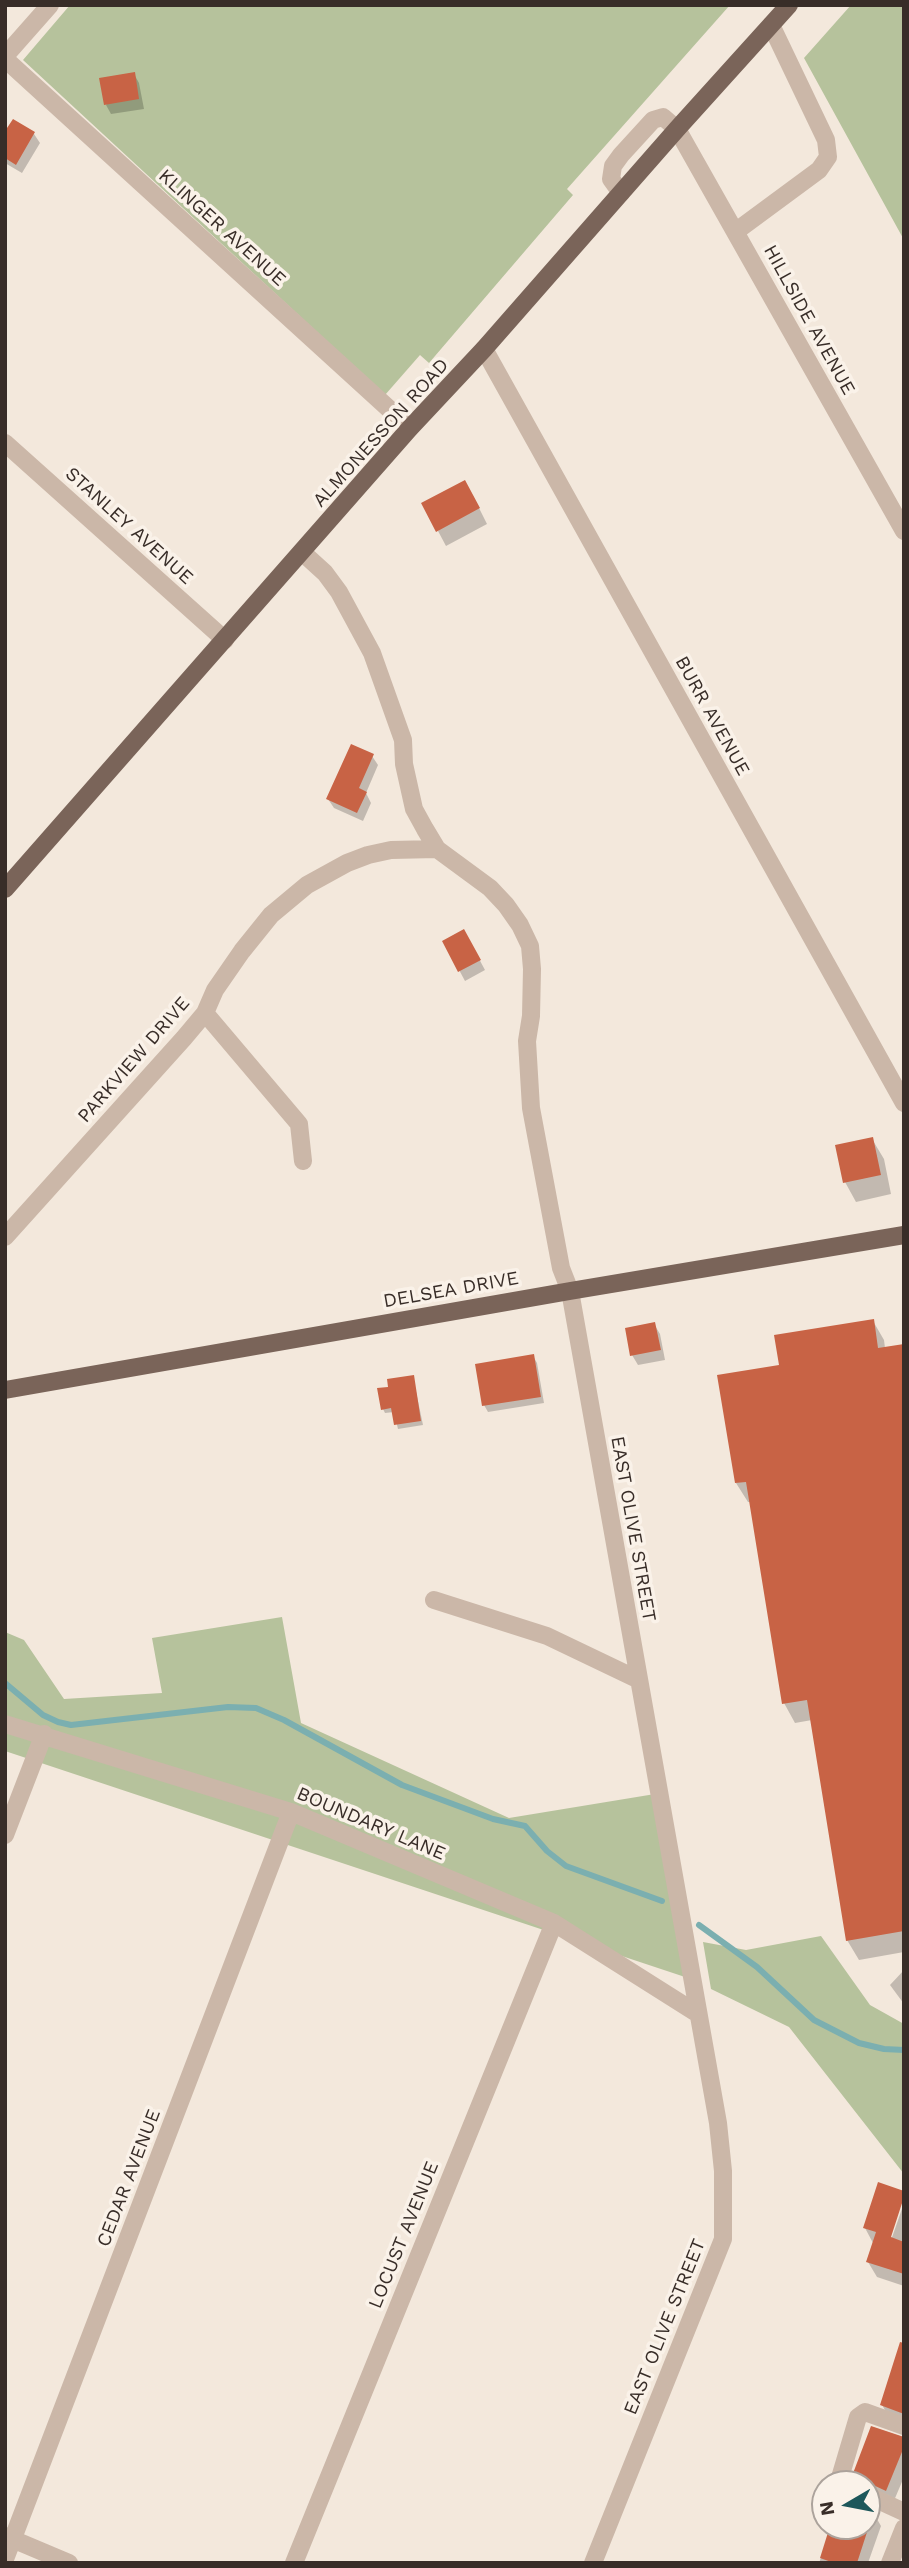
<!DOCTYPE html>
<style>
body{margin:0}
#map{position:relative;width:909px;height:2568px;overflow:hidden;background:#f3e8dc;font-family:"Work Sans",sans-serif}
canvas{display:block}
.frame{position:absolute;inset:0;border:7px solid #382d28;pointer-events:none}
.north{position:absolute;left:811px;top:2470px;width:70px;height:70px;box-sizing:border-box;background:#faf2e9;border:2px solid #aca39c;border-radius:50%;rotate:260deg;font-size:19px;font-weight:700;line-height:28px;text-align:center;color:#382d28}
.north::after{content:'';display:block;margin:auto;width:24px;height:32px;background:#1d575a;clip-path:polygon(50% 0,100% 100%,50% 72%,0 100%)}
</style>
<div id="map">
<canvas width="909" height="2568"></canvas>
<div class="frame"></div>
<div class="north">N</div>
</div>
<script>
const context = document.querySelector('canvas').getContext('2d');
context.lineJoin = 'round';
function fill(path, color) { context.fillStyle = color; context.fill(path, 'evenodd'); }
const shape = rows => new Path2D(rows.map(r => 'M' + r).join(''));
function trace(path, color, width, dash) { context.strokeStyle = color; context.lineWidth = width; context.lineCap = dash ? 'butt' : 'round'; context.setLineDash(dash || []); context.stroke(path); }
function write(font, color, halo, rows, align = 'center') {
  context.font = font + ' "Work Sans",sans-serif'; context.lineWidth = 7; context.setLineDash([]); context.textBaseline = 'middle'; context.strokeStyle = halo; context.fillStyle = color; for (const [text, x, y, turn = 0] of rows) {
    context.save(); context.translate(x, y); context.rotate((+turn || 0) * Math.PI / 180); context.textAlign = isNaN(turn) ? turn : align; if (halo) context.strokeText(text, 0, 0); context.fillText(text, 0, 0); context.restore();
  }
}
fill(shape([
 [70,5,730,5,567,189,573,195,429,363,420,355,385,395,23,60],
 [851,5,904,5,904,240,804,58],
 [282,1617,301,1723,509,1818,655,1794,685,1977,5,1751,5,1632,24,1640,64,1699,162,1693,152,1638],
 [821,1936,870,2005,904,2024,904,2174,789,2027,711,1989,703,1942,746,1950]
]), '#b6c29c');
fill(shape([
 [134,74,139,83,144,109,111,114,106,105],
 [14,121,34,134,40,143,22,173,5,163,5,135],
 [473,496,487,524,446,546,438,531],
 [372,756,378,765,366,793,371,803,363,821,334,808,328,799],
 [464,931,485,970,465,981,444,942],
 [872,1139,884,1159,891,1194,856,1202,845,1182],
 [873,1321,884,1340,885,1348,904,1345,904,1952,859,1960,847,1940,812,1720,795,1723,784,1703,751,1502,748,1502,736,1483,781,1366],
 [654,1324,660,1334,665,1360,638,1365,632,1355],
 [533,1356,537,1363,544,1403,488,1412,484,1405],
 [413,1377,423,1425,398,1429,394,1412,385,1413,383,1409,390,1388],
 [904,1970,904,2004,890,1985],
 [904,2192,904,2201,901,2201,886,2245,889,2246,904,2203,904,2236,902,2243,904,2244,904,2286,877,2277,868,2262,873,2243,865,2228],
 [904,2349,904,2425,891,2420,882,2405],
 [904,2438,904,2477,893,2503,867,2500,867,2484,858,2484],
 [867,2509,873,2512,881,2526,868,2563,819,2563,832,2526,867,2526]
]), '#0003');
trace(shape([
 [5,1683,43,1715,58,1722,71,1725,228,1707,256,1708,284,1720,402,1785,493,1819,525,1826,547,1851,566,1866,662,1901],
 [699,1925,757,1967,814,2020,859,2043,884,2049,904,2050]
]), '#7bafb0', 6);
fill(shape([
 [135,72,139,99,104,105,99,78],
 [13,119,35,132,16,165,5,158,5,131],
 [465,480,480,508,436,532,421,503],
 [351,744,374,754,359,788,367,792,357,813,326,799],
 [464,929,481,960,458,972,442,941],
 [873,1137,881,1175,843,1183,835,1145],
 [874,1319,878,1348,904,1344,904,1931,846,1941,807,1700,782,1704,746,1482,735,1483,717,1375,779,1365,774,1335],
 [655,1322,661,1350,630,1356,625,1328],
 [534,1354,541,1397,482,1406,475,1364],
 [414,1375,421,1421,394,1425,391,1408,381,1410,377,1388,388,1387,387,1379],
 [878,2182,904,2191,904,2197,891,2237,904,2242,904,2274,866,2262,876,2232,863,2228],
 [900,2342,904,2343,904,2414,880,2405],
 [871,2426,904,2437,904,2447,886,2491,871,2484,856,2484,852,2476],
 [830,2526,869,2526,857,2563,834,2563,820,2558]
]), '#c86345');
trace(shape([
 [5,56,50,5],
 [5,59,410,428],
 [621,193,611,179,613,166,621,155,653,120,663,117,677,129,904,531],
 [735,232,819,170,828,157,826,140,771,25],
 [484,349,904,1103],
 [5,443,225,640],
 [303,553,325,573,339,592,372,653,403,740,404,764,414,809,425,829,437,849,490,888,506,905,520,925,530,946,532,969,531,1016,527,1041,531,1108,561,1268,570,1291,718,2123,723,2171,723,2239,593,2563],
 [205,1013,299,1124,303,1161],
 [5,1237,184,1038,205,1013,215,990,242,951,271,915,307,885,347,863,368,855,391,850,437,849],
 [434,1600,547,1636,639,1680],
 [5,1724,291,1812,554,1923,698,2014],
 [5,1835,44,1734],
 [845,2484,839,2481,858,2417,865,2412,904,2426],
 [867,2495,904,2512],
 [5,2536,69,2563],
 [5,2559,291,1812],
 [294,2563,554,1923],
 [890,2563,904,2528]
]), '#cbb7a8', 18);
trace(shape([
 [5,889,410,428,484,349,677,129,789,5],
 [5,1390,570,1291,904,1235]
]), '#7a6459', 18);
write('19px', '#382d28', '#faf2e9', [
 ["KLINGER AVENUE",222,228,42],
 ["HILLSIDE AVENUE",809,320,61],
 ["ALMONESSON ROAD",381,433,-48],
 ["STANLEY AVENUE",129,526,42],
 ["BURR AVENUE",712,716,61],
 ["PARKVIEW DRIVE",134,1060,-49],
 ["DELSEA DRIVE",451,1290,-10],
 ["EAST OLIVE STREET",633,1529,80],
 ["BOUNDARY LANE",371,1824,23],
 ["CEDAR AVENUE",129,2178,-69],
 ["LOCUST AVENUE",404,2235,-68],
 ["EAST OLIVE STREET",665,2327,-68]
]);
</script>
